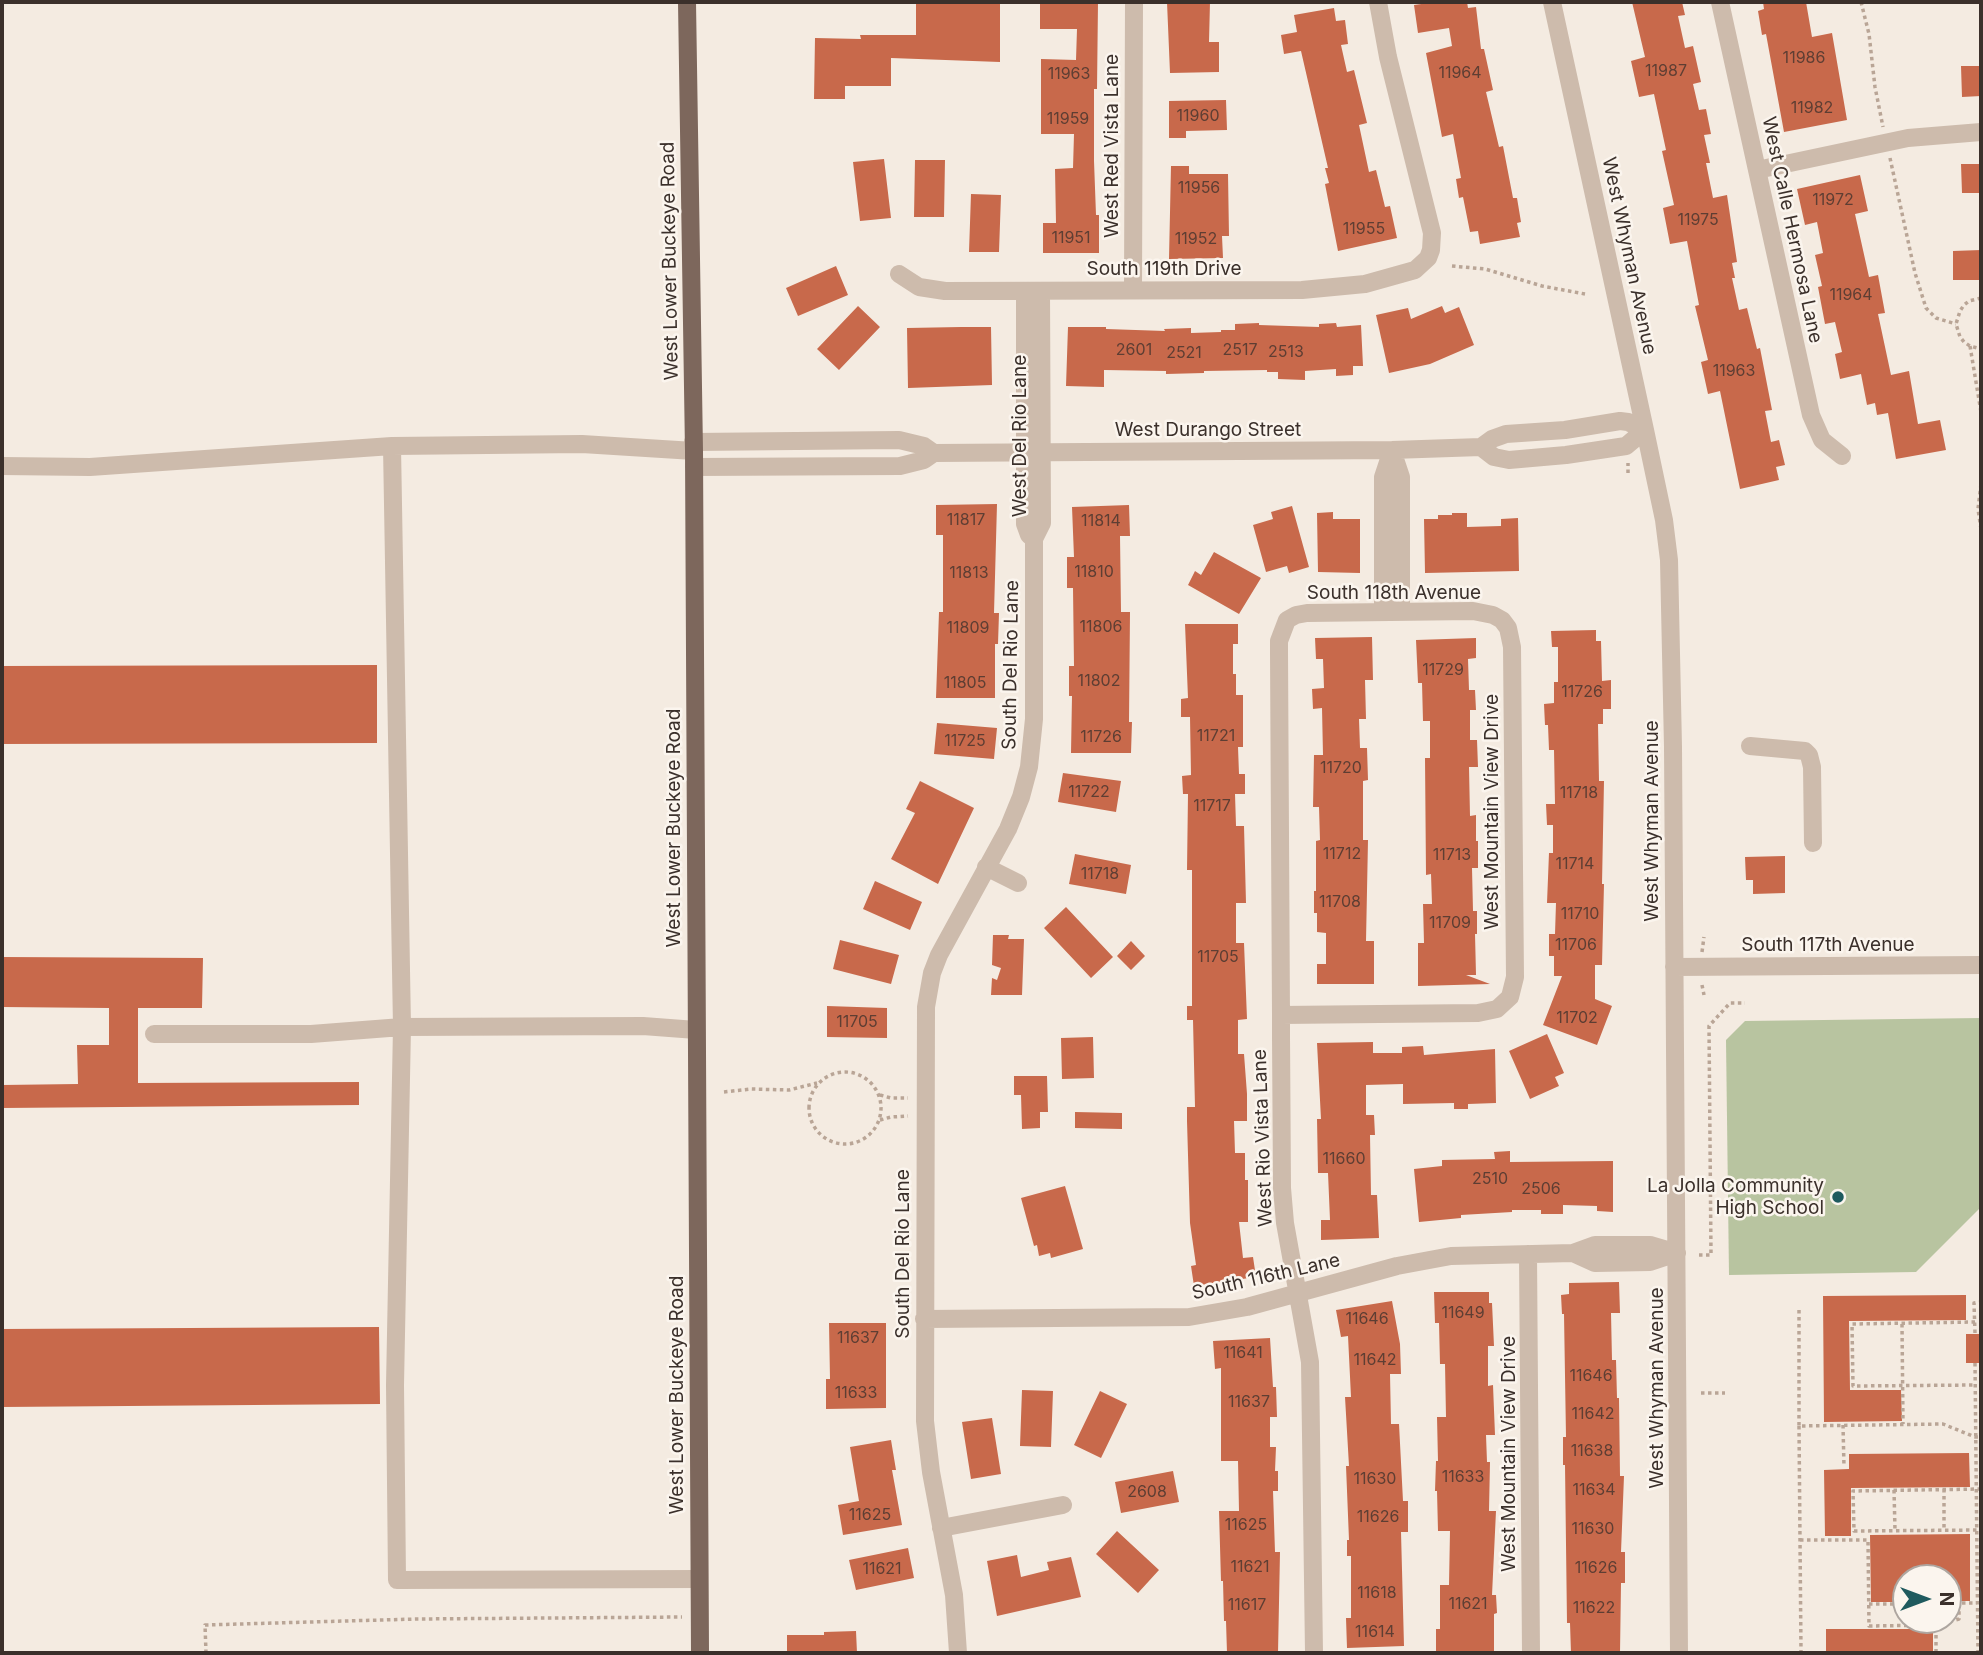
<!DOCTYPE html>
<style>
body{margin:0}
#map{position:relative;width:1983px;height:1655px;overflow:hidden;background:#f4ebe1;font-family:Inter,sans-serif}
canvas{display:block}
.frame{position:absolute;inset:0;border:4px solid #3b302b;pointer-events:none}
.north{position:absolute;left:1892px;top:1564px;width:70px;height:70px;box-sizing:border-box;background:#fbf5ee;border:2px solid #aea6a0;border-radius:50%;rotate:90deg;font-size:19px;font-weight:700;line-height:28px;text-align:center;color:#3b302b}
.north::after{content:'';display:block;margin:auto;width:24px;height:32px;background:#1f5a5e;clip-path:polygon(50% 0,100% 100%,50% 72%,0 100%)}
</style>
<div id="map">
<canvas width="1983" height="1655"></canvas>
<div class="frame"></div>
<div class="north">N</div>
</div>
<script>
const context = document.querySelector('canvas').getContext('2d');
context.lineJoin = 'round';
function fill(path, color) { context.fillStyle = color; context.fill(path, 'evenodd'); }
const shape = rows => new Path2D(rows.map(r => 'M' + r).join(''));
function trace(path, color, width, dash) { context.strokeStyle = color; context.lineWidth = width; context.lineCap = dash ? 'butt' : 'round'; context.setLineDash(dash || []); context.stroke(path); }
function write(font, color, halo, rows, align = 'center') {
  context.font = font + ' Inter,sans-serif'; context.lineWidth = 5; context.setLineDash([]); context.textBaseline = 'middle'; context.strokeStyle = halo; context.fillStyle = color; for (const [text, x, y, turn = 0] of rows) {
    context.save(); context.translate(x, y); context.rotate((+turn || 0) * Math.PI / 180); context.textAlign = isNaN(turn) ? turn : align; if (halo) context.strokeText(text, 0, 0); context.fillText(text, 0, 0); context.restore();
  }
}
fill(shape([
 [1981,1018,1981,1207,1916,1272,1729,1275,1726,1040,1745,1021]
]), '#b8c4a0');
fill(shape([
 [916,2,1000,2,1000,62,891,58,891,86,845,86,845,99,814,99,815,38,861,39,860,35,916,35],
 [1040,2,1098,2,1097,89,1094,89,1094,161,1096,215,1099,215,1099,253,1043,253,1043,223,1056,223,1055,169,1073,168,1074,134,1041,134,1041,59,1076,60,1077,29,1040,29],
 [1167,2,1210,2,1209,42,1219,42,1219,72,1170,73],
 [1436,2,1467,2,1468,8,1476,7,1481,49,1484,49,1493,90,1486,92,1499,147,1503,146,1513,198,1517,198,1521,222,1517,223,1520,237,1480,244,1478,231,1470,232,1463,197,1459,198,1456,179,1461,178,1453,134,1442,137,1426,53,1452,46,1449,28,1418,33,1414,5],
 [1632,2,1682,2,1685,15,1678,16,1685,48,1693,46,1701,82,1693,84,1699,110,1706,109,1711,134,1704,135,1710,163,1706,163,1713,198,1727,195,1737,262,1732,263,1735,278,1732,278,1739,310,1747,308,1757,349,1760,348,1772,410,1765,411,1771,442,1779,440,1785,465,1776,467,1779,480,1740,489,1720,391,1708,394,1701,362,1708,360,1695,306,1699,305,1687,241,1670,244,1663,208,1674,205,1662,151,1666,150,1654,94,1639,97,1631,61,1645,57],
 [1763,2,1806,2,1812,37,1832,33,1847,120,1784,132,1766,34,1762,35,1758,11,1764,9],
 [1334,8,1336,21,1345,20,1348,44,1341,45,1347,72,1354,70,1367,123,1359,125,1369,172,1376,170,1385,207,1390,206,1397,238,1338,251,1325,184,1329,183,1325,168,1328,168,1301,51,1284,54,1281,35,1297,32,1294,15],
 [1961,66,1981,66,1981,96,1962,97],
 [1226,100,1227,130,1186,131,1186,138,1169,138,1169,101],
 [884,159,891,218,860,221,853,162],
 [915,160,945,160,944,217,914,217],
 [1961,164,1981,164,1981,193,1962,193],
 [1171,166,1189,166,1189,174,1228,174,1229,236,1222,236,1223,258,1169,259],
 [1860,175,1868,211,1855,214,1869,277,1878,275,1885,313,1878,314,1891,375,1909,371,1918,424,1940,420,1946,450,1896,459,1888,413,1877,415,1875,403,1867,405,1861,374,1840,379,1835,354,1842,352,1835,322,1825,324,1818,287,1822,286,1815,255,1823,253,1817,222,1805,225,1797,189],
 [971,194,1001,195,999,252,969,252],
 [1981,250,1981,280,1953,280,1953,251],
 [836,266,848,295,798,316,786,288],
 [858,306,880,327,839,370,817,349],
 [1442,306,1445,313,1459,307,1474,345,1430,364,1389,373,1376,315,1408,308,1411,319],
 [1259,323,1259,325,1319,327,1319,324,1336,323,1337,327,1361,325,1363,366,1353,366,1353,375,1336,376,1336,369,1305,371,1305,380,1278,379,1278,372,1267,372,1267,370,1204,371,1204,373,1166,374,1166,371,1104,370,1104,387,1066,386,1068,327,1106,327,1106,329,1165,331,1164,329,1191,328,1191,333,1221,332,1221,330,1235,330,1235,324],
 [961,327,991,327,992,385,908,388,907,328],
 [997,504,994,613,999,613,998,644,995,644,995,698,936,698,939,612,943,612,943,535,936,535,936,505],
 [1129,505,1130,536,1120,536,1121,612,1130,612,1129,722,1132,722,1131,753,1071,753,1072,696,1069,696,1069,666,1074,666,1073,588,1067,588,1067,557,1074,557,1072,507],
 [1292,506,1309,567,1289,573,1287,566,1266,572,1253,525,1273,519,1271,512],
 [1333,512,1333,519,1360,519,1360,573,1318,572,1317,513],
 [1452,513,1467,513,1467,527,1501,526,1501,519,1518,518,1519,571,1425,573,1424,519,1438,519,1438,515,1452,515],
 [1214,552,1261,578,1239,614,1188,585,1195,571,1201,575],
 [1185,624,1238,624,1238,644,1233,644,1233,674,1236,674,1236,695,1243,695,1243,747,1238,747,1239,774,1245,774,1245,794,1235,794,1236,826,1244,826,1246,903,1236,903,1236,943,1244,943,1247,1019,1238,1020,1238,1054,1244,1054,1247,1094,1247,1121,1234,1121,1235,1153,1245,1153,1245,1180,1248,1180,1248,1222,1239,1222,1243,1258,1253,1257,1256,1277,1194,1286,1191,1266,1196,1265,1190,1223,1187,1121,1187,1107,1195,1107,1193,1020,1187,1020,1187,1006,1192,1006,1192,870,1187,870,1188,794,1183,794,1182,776,1191,775,1190,717,1181,717,1181,699,1188,698],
 [1596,630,1596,641,1601,641,1602,681,1611,680,1611,709,1603,709,1603,724,1598,724,1599,781,1604,781,1602,884,1604,884,1602,965,1595,965,1595,999,1612,1006,1597,1045,1543,1025,1562,976,1554,976,1554,956,1549,956,1549,934,1555,934,1556,903,1547,903,1549,853,1553,853,1553,825,1547,825,1546,804,1555,804,1554,750,1549,750,1548,725,1545,725,1544,704,1554,703,1554,682,1558,682,1558,647,1552,647,1551,631],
 [1372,637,1373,680,1365,680,1366,719,1359,719,1360,748,1367,748,1368,780,1363,781,1363,840,1368,840,1366,941,1374,941,1374,984,1317,984,1317,964,1326,964,1326,933,1317,932,1317,913,1314,913,1314,891,1316,891,1316,841,1320,840,1319,807,1313,807,1314,755,1323,755,1322,708,1313,709,1312,689,1324,688,1323,659,1316,659,1315,638],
 [1476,638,1476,658,1468,659,1469,690,1475,690,1476,710,1470,710,1470,740,1477,740,1478,767,1469,767,1470,816,1476,815,1476,841,1478,841,1478,868,1472,868,1473,911,1477,911,1477,934,1475,934,1476,975,1466,975,1490,984,1418,986,1418,943,1424,943,1423,904,1432,904,1431,874,1426,875,1425,758,1430,758,1430,721,1423,721,1422,683,1418,683,1416,640],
 [377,665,377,743,2,744,2,666],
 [937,723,997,728,994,759,934,754],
 [1063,773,1121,781,1116,812,1058,802],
 [920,781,974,808,938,884,891,859,915,813,906,809],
 [1075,854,1131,865,1126,894,1069,884],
 [1785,856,1785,893,1753,894,1753,880,1746,880,1745,857],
 [875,881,922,902,910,930,863,909],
 [1066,907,1113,957,1091,978,1044,928],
 [993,935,1009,935,1008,939,1024,939,1022,995,991,995,992,978,997,980,1001,968,992,965],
 [840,940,899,955,891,984,833,969],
 [1131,941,1145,956,1131,970,1117,956],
 [2,957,203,958,202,1008,138,1008,138,1083,359,1082,359,1105,2,1108,2,1085,78,1084,77,1045,109,1045,109,1008,2,1007],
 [827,1006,887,1008,887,1038,827,1037],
 [1547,1034,1564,1073,1555,1077,1559,1086,1530,1099,1509,1051],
 [1093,1037,1094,1078,1062,1079,1061,1038],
 [1373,1042,1373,1053,1402,1053,1402,1047,1423,1046,1424,1055,1495,1049,1496,1103,1468,1104,1468,1109,1454,1109,1454,1103,1403,1104,1403,1084,1366,1085,1366,1115,1374,1115,1375,1135,1370,1135,1371,1195,1377,1195,1379,1238,1321,1240,1321,1220,1330,1220,1328,1173,1318,1173,1317,1119,1321,1119,1317,1043],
 [1014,1076,1047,1076,1048,1112,1040,1112,1040,1128,1022,1129,1021,1095,1014,1095],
 [1075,1112,1122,1113,1122,1129,1075,1128],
 [1510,1151,1510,1162,1613,1161,1613,1212,1597,1211,1597,1206,1563,1205,1563,1214,1541,1214,1541,1210,1512,1210,1512,1212,1461,1215,1461,1218,1419,1222,1414,1169,1442,1166,1442,1160,1495,1159,1494,1152],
 [1065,1186,1083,1249,1051,1258,1050,1253,1039,1256,1037,1245,1034,1246,1021,1198],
 [1619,1282,1620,1313,1611,1313,1612,1360,1616,1360,1617,1398,1619,1398,1620,1476,1624,1476,1621,1552,1625,1552,1625,1583,1621,1583,1620,1653,1571,1653,1570,1623,1567,1623,1565,1465,1563,1465,1563,1437,1566,1437,1564,1314,1562,1314,1561,1295,1569,1294,1569,1283],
 [1434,1292,1489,1292,1489,1303,1492,1303,1494,1346,1488,1346,1488,1386,1493,1385,1495,1435,1486,1435,1487,1462,1490,1462,1489,1511,1496,1511,1492,1595,1496,1595,1497,1613,1494,1614,1494,1653,1436,1653,1436,1629,1440,1629,1440,1585,1449,1585,1450,1531,1438,1531,1437,1491,1435,1491,1436,1461,1438,1461,1437,1417,1446,1417,1445,1364,1440,1364,1439,1323,1435,1323],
 [1966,1295,1966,1320,1849,1321,1850,1390,1901,1390,1902,1421,1824,1422,1823,1296],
 [1392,1301,1400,1344,1401,1374,1390,1374,1391,1424,1399,1424,1403,1501,1408,1501,1408,1532,1401,1532,1404,1646,1347,1648,1346,1618,1351,1618,1351,1556,1347,1556,1347,1540,1349,1540,1346,1466,1349,1466,1345,1397,1351,1397,1348,1336,1341,1337,1336,1310],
 [829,1323,886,1323,886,1408,826,1409,826,1379,830,1379],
 [379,1327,380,1404,2,1407,2,1329],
 [1966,1334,1981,1334,1981,1363,1966,1363],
 [1270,1338,1273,1387,1276,1387,1277,1417,1270,1417,1270,1447,1276,1447,1275,1471,1278,1471,1278,1491,1273,1491,1275,1552,1280,1552,1278,1653,1227,1653,1226,1621,1224,1621,1223,1581,1221,1581,1219,1511,1239,1511,1238,1461,1221,1461,1221,1368,1215,1369,1213,1341],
 [1022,1390,1053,1391,1051,1447,1020,1446],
 [1100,1391,1127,1404,1101,1458,1074,1445],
 [992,1418,1001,1474,971,1479,962,1422],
 [891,1440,896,1470,892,1470,902,1525,843,1535,838,1505,859,1501,850,1447],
 [1969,1453,1970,1487,1851,1488,1851,1536,1825,1536,1824,1470,1849,1469,1849,1454],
 [1173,1471,1179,1502,1121,1513,1115,1482],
 [1117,1531,1159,1570,1138,1593,1096,1554],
 [1970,1534,1970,1601,1948,1601,1948,1578,1906,1578,1906,1602,1871,1602,1870,1535],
 [908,1548,914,1578,856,1590,849,1560],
 [1017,1555,1021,1577,1049,1570,1047,1562,1071,1557,1081,1597,997,1616,987,1561],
 [1826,1629,1933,1629,1933,1653,1826,1653],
 [856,1631,857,1653,787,1653,787,1635,824,1635,824,1632]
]), '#c8694b');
trace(shape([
 [1861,2,1869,34,1875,87,1883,127],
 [1890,158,1915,273,1926,308,1936,318,1956,324],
 [1452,266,1485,269,1542,286,1585,294],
 [1981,298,1969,301,1964,305,1960,311,1956,324,1960,337,1964,342,1970,346,1981,349],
 [1970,346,1981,412],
 [1628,473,1628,463],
 [1981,484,1978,509,1981,529],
 [1702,952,1704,937],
 [1702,985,1704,995],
 '809 1108a36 36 0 1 1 72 0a36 36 0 1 1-72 0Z',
 [724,1092,751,1089,789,1090,817,1083],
 [880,1095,891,1098,908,1098],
 [880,1120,891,1117,908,1116],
 [1699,1255,1711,1255,1709,1026,1730,1003,1745,1003],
 [1799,1310,1799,1426,1943,1424,1975,1437,1981,1437],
 [1975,1322,1852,1324,1853,1386,1975,1385],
 [1902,1324,1903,1424],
 [1975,1333,1974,1303,1981,1302],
 [1975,1363,1978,1653],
 [1701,1393,1725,1393],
 [1843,1425,1844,1467],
 [1799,1426,1801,1653],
 [1944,1489,1944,1530],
 [1981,1489,1853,1491,1854,1531,1981,1530],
 [1894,1490,1895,1530],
 [1800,1540,1868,1540,1869,1626,1936,1625,1936,1653],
 [1948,1603,1977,1603],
 [1869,1604,1906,1604],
 [1936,1625,1959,1619,1959,1603],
 [206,1653,205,1625,416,1619,682,1617]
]), '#b9a596', 3.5, [3.5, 3.5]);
trace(shape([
 [1552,2,1645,430,1664,520,1669,560,1673,747,1679,1653],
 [1720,2,1811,415,1822,440,1842,456],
 [1757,170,1908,138,1981,132],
 [899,274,919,287,945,291,1302,290,1365,284,1415,270,1428,258,1431,250,1432,233,1388,57,1378,2],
 [1133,290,1134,2],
 [1025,291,1025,524,1029,535,1034,539],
 [693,442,899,440,924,446,934,453,1392,450,1481,447,1492,439,1506,434,1565,430,1620,421,1628,422,1645,430,1626,446,1566,455,1509,460,1494,457,1481,447],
 [1392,450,1401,477,1401,612],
 [2,466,90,467,392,446],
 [694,467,900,466,924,460,934,453],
 [1034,539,1042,523,1041,291],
 [1383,612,1383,477,1392,450],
 [1750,746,1805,751,1809,755,1812,767,1813,843],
 [986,867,1018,883],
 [1674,967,1981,965],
 [1281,1015,1478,1013,1497,1009,1510,997,1515,977,1512,647,1508,628,1502,620,1493,615,1473,611,1307,613,1296,615,1287,620,1279,641,1279,652,1281,1015,1281,1036,1282,1188,1285,1223,1310,1362,1314,1653],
 [696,1030,643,1026,402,1027,395,1385,397,1580,699,1579],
 [154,1034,311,1034,402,1027,392,446,582,444,694,451],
 [1573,1253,1595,1263,1650,1262,1677,1253],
 [1528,1254,1531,1653],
 [924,1319,1189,1317,1247,1307,1397,1266,1451,1256,1573,1253,1595,1245,1650,1245,1677,1253],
 [941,1528,1063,1505],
 [958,1653,954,1595,931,1472,925,1421,926,1007,932,973,939,955,1008,829,1021,797,1029,767,1034,719,1034,539]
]), '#cdbbac', 18);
trace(shape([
 [687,2,694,451,700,1653]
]), '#7d675c', 18);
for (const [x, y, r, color] of [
 [1838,1197,7,"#1f5a5e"]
]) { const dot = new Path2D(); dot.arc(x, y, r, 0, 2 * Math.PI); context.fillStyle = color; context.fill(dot); trace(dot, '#fbf5ee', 2.5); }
write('16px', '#5e3e33', null, [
 ["11986",1804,58],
 ["11987",1666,71],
 ["11964",1460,73],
 ["11963",1069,74],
 ["11982",1812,108],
 ["11960",1198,116],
 ["11959",1068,119],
 ["11956",1199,188],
 ["11972",1833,200],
 ["11975",1698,220],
 ["11955",1364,229],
 ["11951",1071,238],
 ["11952",1196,239],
 ["11964",1851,295],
 ["2601",1134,350],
 ["2517",1240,350],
 ["2513",1286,352],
 ["2521",1184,353],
 ["11963",1734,371],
 ["11817",966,520],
 ["11814",1101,521],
 ["11810",1094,572],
 ["11813",969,573],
 ["11806",1101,627],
 ["11809",968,628],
 ["11729",1443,670],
 ["11802",1099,681],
 ["11805",965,683],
 ["11726",1582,692],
 ["11721",1216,736],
 ["11726",1101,737],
 ["11725",965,741],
 ["11720",1341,768],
 ["11722",1089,792],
 ["11718",1579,793],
 ["11717",1212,806],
 ["11712",1342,854],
 ["11713",1452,855],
 ["11714",1575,864],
 ["11718",1100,874],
 ["11708",1340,902],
 ["11710",1580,914],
 ["11709",1450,923],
 ["11706",1576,945],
 ["11705",1218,957],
 ["11702",1577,1018],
 ["11705",857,1022],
 ["11660",1344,1159],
 ["2510",1490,1179],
 ["2506",1541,1189],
 ["11649",1463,1313],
 ["11646",1367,1319],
 ["11637",858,1338],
 ["11641",1243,1353],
 ["11642",1375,1360],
 ["11646",1591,1376],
 ["11633",856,1393],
 ["11637",1249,1402],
 ["11642",1593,1414],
 ["11638",1592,1451],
 ["11633",1463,1477],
 ["11630",1375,1479],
 ["11634",1594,1490],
 ["2608",1147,1492],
 ["11625",870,1515],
 ["11626",1378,1517],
 ["11625",1246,1525],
 ["11630",1593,1529],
 ["11621",1250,1567],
 ["11626",1596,1568],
 ["11621",882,1569],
 ["11618",1377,1593],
 ["11621",1468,1604],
 ["11617",1247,1605],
 ["11622",1594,1608],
 ["11614",1375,1632]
]);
write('19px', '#3b302b', '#fbf5ee', [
 ["West Red Vista Lane",1112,146,-90],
 ["West Calle Hermosa Lane",1792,230,78],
 ["West Whyman Avenue",1629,256,78],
 ["West Lower Buckeye Road",670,261,-91],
 ["South 119th Drive",1164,269],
 ["West Durango Street",1208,430],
 ["West Del Rio Lane",1020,436,-90],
 ["South 118th Avenue",1394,593],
 ["South Del Rio Lane",1011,665,-89],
 ["West Mountain View Drive",1492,812,-90],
 ["West Whyman Avenue",1652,821,-90],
 ["West Lower Buckeye Road",674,828,-90],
 ["South 117th Avenue",1828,945],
 ["West Rio Vista Lane",1263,1138,-92],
 ["South Del Rio Lane",903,1254,-90],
 ["South 116th Lane",1266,1277,-13],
 ["West Whyman Avenue",1657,1388,-90],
 ["West Lower Buckeye Road",677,1395,-90],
 ["West Mountain View Drive",1509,1454,-90]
]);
write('19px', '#3b302b', '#fbf5ee', [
 ["La Jolla Community",1824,1186],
 ["High School",1824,1208]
], 'right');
</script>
